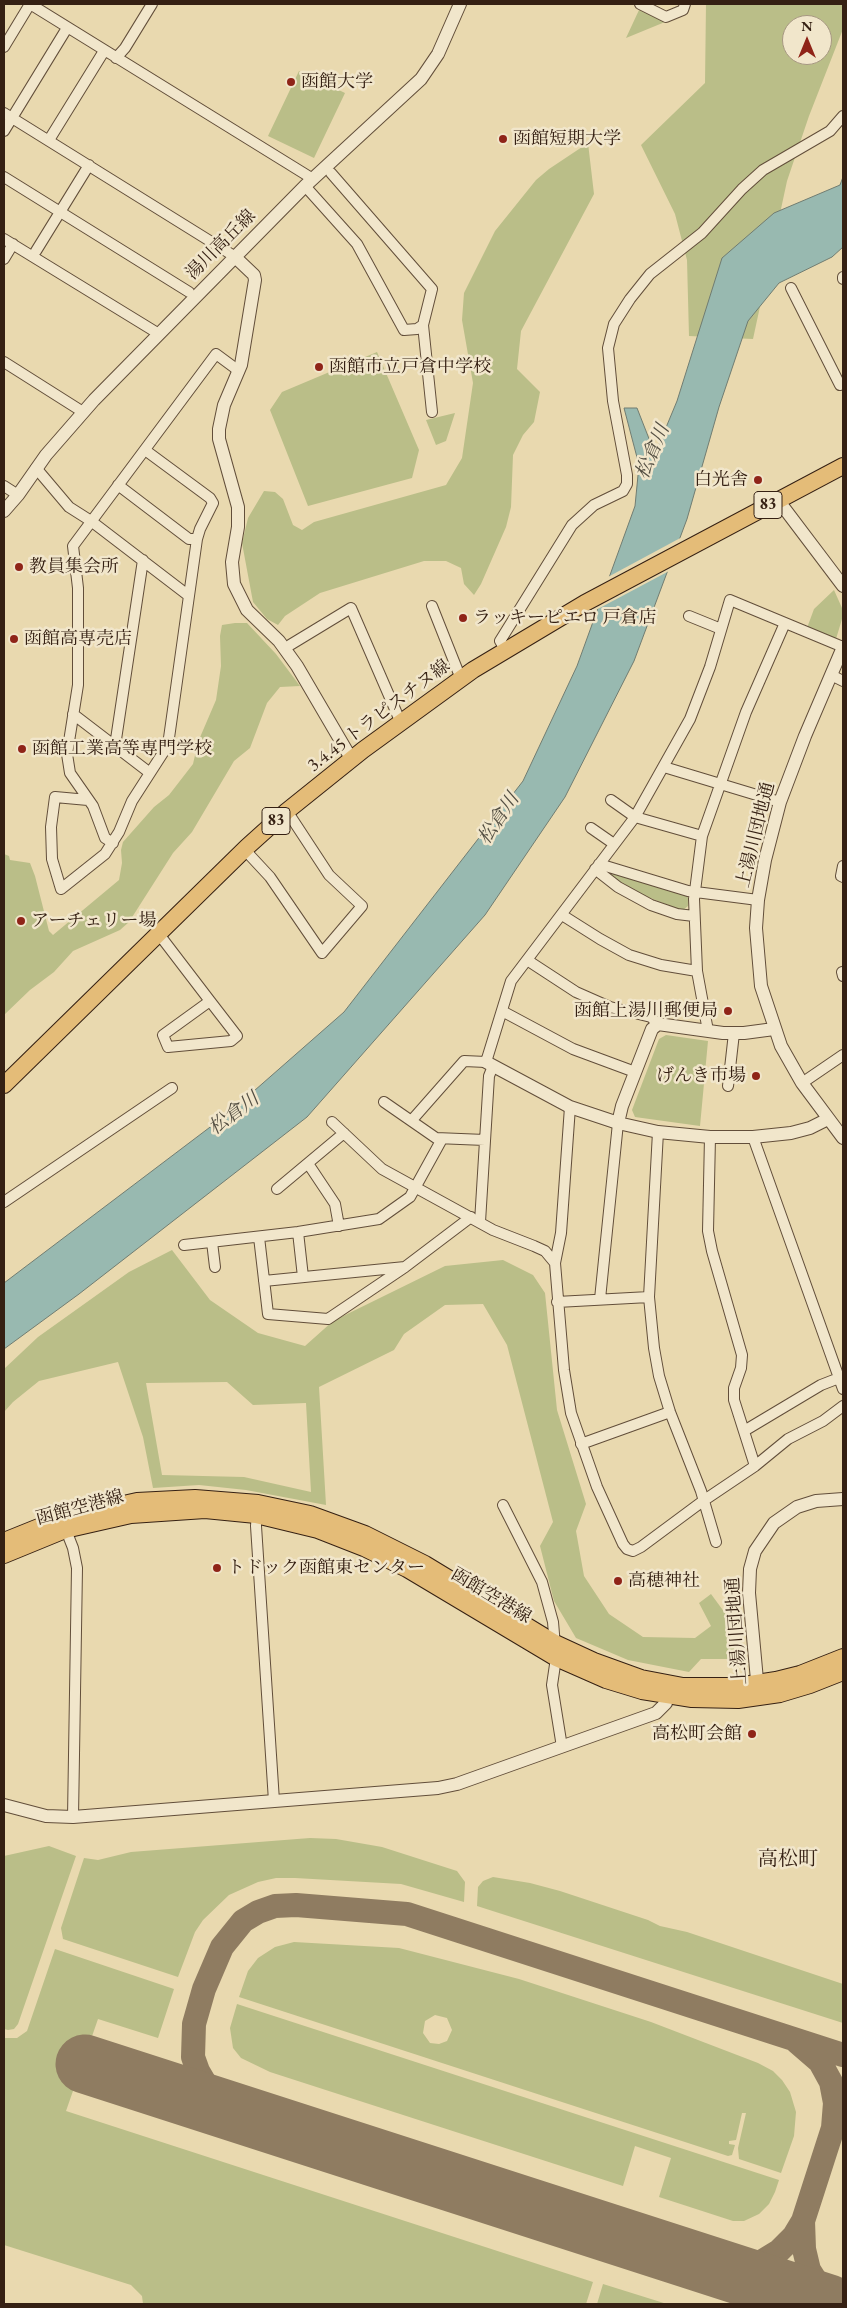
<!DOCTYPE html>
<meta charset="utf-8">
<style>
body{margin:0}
#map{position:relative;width:847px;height:2308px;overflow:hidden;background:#e9d9af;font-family:"EB Garamond",serif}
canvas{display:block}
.frame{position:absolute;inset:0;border:5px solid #352013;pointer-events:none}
.north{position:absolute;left:782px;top:15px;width:50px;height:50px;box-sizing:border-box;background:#f1e6cb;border:1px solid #a69781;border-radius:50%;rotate:0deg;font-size:14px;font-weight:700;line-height:20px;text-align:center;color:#352013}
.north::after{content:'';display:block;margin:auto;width:18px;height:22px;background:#8f2418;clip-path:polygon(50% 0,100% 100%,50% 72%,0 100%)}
</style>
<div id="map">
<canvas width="847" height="2308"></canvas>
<div class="frame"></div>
<div class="north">N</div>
</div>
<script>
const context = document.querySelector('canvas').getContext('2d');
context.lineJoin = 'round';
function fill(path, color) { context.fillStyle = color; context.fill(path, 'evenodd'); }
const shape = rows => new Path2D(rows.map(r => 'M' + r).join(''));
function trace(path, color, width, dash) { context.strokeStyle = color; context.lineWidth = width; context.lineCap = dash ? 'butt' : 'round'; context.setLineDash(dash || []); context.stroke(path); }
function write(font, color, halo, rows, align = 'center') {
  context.font = font + ' "EB Garamond","Noto Serif JP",serif'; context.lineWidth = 5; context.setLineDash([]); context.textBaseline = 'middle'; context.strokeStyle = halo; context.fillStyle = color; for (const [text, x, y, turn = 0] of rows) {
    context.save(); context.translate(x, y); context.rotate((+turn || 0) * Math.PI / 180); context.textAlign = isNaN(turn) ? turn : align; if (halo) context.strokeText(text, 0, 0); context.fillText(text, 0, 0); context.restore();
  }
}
fill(shape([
 [706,4,843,4,843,29,809,116,787,181,753,339,689,336,687,260,675,214,641,145,705,83],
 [792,25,822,25,822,55,792,55],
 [639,10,665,22,626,38],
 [299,71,345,93,314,158,268,136],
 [588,143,594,194,521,331,517,369,540,392,534,422,523,435,513,455,511,507,506,527,481,584,474,595,464,584,461,568,446,561,424,561,320,593,285,616,278,625,267,619,253,602,242,543,248,518,264,491,275,492,283,499,293,525,302,530,314,522,446,485,462,458,473,383,462,320,464,293,495,231,536,180,549,169],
 [377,352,419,450,412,478,308,506,270,410,282,392],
 [455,413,446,441,436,445,426,420],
 [834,590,842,608,842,619,836,639,807,628,814,609],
 [235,623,247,623,276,654,300,686,280,687,267,703,250,748,234,761,192,832,173,853,129,922,120,930,73,951,54,972,30,990,4,1015,4,854,9,856,10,860,30,863,35,876,49,931,53,935,119,880,122,863,121,850,123,842,154,807,169,795,193,764,198,742,216,700,221,666,220,636,222,625],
 [610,871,688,895,688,906,683,910,678,909,643,895,609,875],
 [666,1035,708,1041,700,1126,635,1117,632,1110,659,1039],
 [172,1250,210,1300,258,1333,305,1346,333,1321,445,1266,503,1260,533,1275,545,1293,557,1410,586,1504,576,1531,584,1576,609,1614,643,1637,695,1638,711,1626,699,1603,711,1594,736,1628,736,1659,701,1659,689,1672,628,1660,576,1638,554,1601,540,1546,553,1522,507,1345,483,1304,445,1305,404,1334,394,1350,319,1387,326,1505,246,1490,199,1485,153,1488,143,1437,118,1362,39,1381,13,1402,4,1412,4,1369,38,1337,129,1272],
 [227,1382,253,1405,306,1403,311,1492,244,1477,162,1475,146,1383],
 [310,1838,336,1839,382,1847,457,1871,465,1882,464,1902,401,1884,295,1878,276,1878,258,1882,229,1895,203,1920,195,1932,178,1977,63,1939,61,1928,84,1858,98,1860,131,1852],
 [49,1846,76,1856,18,2024,14,2029,8,2030,4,2029,4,1856],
 [493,1877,530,1883,560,1891,648,1920,660,1926,687,1932,843,1984,843,2023,477,1906,478,1887,483,1881],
 [294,1942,399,1948,519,1979,651,2022,758,2063,773,2071,782,2080,790,2092,796,2112,794,2136,781,2173,739,2159,738,2148,746,2113,742,2113,736,2140,729,2141,729,2144,735,2145,732,2155,728,2156,239,1997,248,1971,258,1958,275,1947],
 [435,2015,447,2018,452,2030,447,2041,439,2044,430,2043,423,2033,425,2021],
 [55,1949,174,1989,158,2038,98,2019,66,2111,593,2282,586,2304,143,2304,142,2296,131,2285,4,2245,4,2038,17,2038,27,2031],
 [237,2004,779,2180,775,2192,769,2204,759,2214,744,2221,733,2221,659,2197,671,2158,635,2146,623,2186,270,2072,241,2058,233,2048,230,2028],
 [603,2284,667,2304,597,2304]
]), '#babe88');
const water = shape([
 [843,177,843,247,832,257,779,283,748,321,719,407,687,519,634,661,565,797,485,915,307,1117,79,1294,4,1349,4,1283,230,1112,344,1012,523,781,577,666,635,506,639,465,624,408,637,408,655,454,677,401,722,258,774,213,840,185,843,177]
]);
fill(water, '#98b9b0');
trace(water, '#707c71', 1);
fill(shape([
 [684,536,671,570,594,611,606,578]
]), '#e9d9af');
trace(shape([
 [798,2043,820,2062,831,2082,835,2103,833,2128],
 [232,2111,212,2095,198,2071,193,2057,194,2024,204,1989,222,1947,243,1921,258,1912,275,1906,296,1905,407,1914,843,2055],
 [803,2221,804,2249,809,2270,821,2289,840,2304],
 [721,2269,741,2267,761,2262,779,2251,794,2236,803,2221,833,2128,843,2112]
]), '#8f7c61', 24);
trace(shape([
 [85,2064,829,2304]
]), '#8f7c61', 59);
const minor = shape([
 [30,4,313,179],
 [640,4,666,17,683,10,685,4],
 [4,47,30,4],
 [116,58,125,48,152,4],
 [4,113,234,256],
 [4,131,67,28],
 [49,140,104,51],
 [331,173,432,289,423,325,432,412],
 [4,177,189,292],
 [305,186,357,244,404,330,417,329,423,325],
 [4,239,159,334],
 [36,251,89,165],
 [4,259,13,244],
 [843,277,843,279],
 [791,288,840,385,843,384],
 [4,362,83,412],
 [36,468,69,507,91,521,189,596],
 [118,485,189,539,197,539],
 [4,486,18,495],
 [432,606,461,679],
 [689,616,721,629],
 [290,645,351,608,401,723],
 [506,651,500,641,572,525,594,505,623,491,627,484,627,475,613,401,608,348,614,324,630,299,650,274,702,233,742,189,763,170,830,131,843,116],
 [831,675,843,681],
 [73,714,150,773],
 [115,746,143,560],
 [664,767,780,802],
 [88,800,55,797,51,827,52,859,61,889,105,854,119,832,132,801,168,745,197,539,200,529,213,503,210,498,145,450],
 [611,800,635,817,702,836],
 [591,828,614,844],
 [113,843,105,838,93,806,70,773,67,754,78,685,78,588,73,546,216,354,239,371],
 [244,849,270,877,322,953,362,906,329,875,287,811],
 [599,864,688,891,758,900],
 [843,866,841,876,843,877],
 [595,869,618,887,651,905,677,914,694,916],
 [562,915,600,939,629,955,661,965,697,971],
 [158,933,210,1001,237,1036,231,1041,168,1047,163,1035,210,1001],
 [527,960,576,992,610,1007,651,1017,658,1024],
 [842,972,843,976],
 [502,1011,573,1049,635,1072],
 [708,1031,697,971,694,899,702,836,746,712,785,623],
 [802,1083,843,1055],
 [728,1086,734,1033],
 [384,1102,436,1138,485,1140],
 [412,1120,464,1061,486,1062,511,981,635,817,690,719,710,667,730,600,843,647],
 [332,1122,382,1169,493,1230,534,1246,545,1251,555,1263,564,1370,571,1413,597,1487,623,1544,627,1549,633,1551,641,1547,703,1501,755,1466,788,1439,823,1421,843,1406],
 [658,1132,649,1297,654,1348,659,1376,670,1412,701,1491,716,1542],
 [710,1137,708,1231,712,1251,742,1355,741,1368,734,1388,734,1400,755,1466],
 [753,1137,843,1389],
 [309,1165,335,1204,339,1226],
 [277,1189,344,1133],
 [4,1202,172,1088],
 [480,1222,489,1076,493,1066],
 [298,1232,303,1277],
 [259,1237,268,1314,328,1319,405,1267],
 [212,1242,215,1267],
 [184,1245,298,1232,379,1219,410,1197,442,1139],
 [555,1263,561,1233,570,1107],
 [264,1281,405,1267,471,1217],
 [600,1299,618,1123],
 [557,1302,649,1297],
 [744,1431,821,1385,839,1378],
 [581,1444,670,1412],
 [503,1505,542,1582,553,1622,556,1658,552,1685,562,1747],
 [257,1511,256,1526,274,1801],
 [64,1525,73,1548,77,1568,73,1817]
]);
const tertiary = shape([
 [234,256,254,275,255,280,241,365,224,405,219,429,219,439,238,507,238,527,232,562,234,584,247,610,279,641,297,666,352,760],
 [778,500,843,586],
 [4,511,18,495,46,455,94,400,305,186,421,79,438,54,460,4],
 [843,647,805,736,780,802,765,860,758,900,756,928,761,986,781,1046,802,1083,843,1138],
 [486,1062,570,1107,618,1123,658,1132,710,1137,753,1137,791,1133,810,1128,828,1119],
 [618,1123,622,1106,652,1029,658,1024,723,1033,744,1033,774,1029],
 [758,1691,749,1593,750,1569,755,1551,774,1523,797,1507,816,1501,843,1499],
 [4,1805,46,1816,73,1817,438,1788,457,1784,656,1713,666,1703]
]);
const primary = shape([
 [4,1085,247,847,287,811,363,750,473,670,585,603,843,466],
 [4,1541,61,1518,137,1501,195,1498,258,1503,310,1514,365,1534,425,1564,555,1643,594,1661,641,1678,683,1686,737,1686,776,1680,800,1674,843,1657],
 [4,1555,65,1530,131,1515,205,1510,256,1515,318,1530,364,1548,407,1569,556,1658,606,1680,642,1691,692,1699,738,1700,780,1694,810,1685,843,1672]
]);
trace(minor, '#624e3a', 12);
trace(tertiary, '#624e3a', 14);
trace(primary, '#352013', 18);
trace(minor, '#f1e6cb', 10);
trace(tertiary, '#f1e6cb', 12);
trace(primary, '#e4bc78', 16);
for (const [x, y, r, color] of [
 [291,82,5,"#8f2418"],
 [503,139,5,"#8f2418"],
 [319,367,5,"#8f2418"],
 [758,480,5,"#8f2418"],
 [19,567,5,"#8f2418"],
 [463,618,5,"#8f2418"],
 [14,639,5,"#8f2418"],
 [22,749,5,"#8f2418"],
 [21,921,5,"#8f2418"],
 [728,1011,5,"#8f2418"],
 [756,1076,5,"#8f2418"],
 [217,1568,5,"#8f2418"],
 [618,1581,5,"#8f2418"],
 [752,1734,5,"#8f2418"]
]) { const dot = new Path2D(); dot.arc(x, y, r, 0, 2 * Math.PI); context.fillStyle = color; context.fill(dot); trace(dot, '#f1e6cb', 2); }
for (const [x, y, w] of [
 [768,505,28],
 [276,821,28]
]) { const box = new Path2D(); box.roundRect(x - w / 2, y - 13.5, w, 27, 4); context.fillStyle = '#f1e6cb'; context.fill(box); trace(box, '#352013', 1); }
write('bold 16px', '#352013', null, [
 ["83",768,505],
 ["83",276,821]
]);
write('18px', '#352013', '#f1e6cb', [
 ["函館大学",301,82],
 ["函館短期大学",513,139],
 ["函館市立戸倉中学校",329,367],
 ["白光舎",748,480,"right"],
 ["教員集会所",29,567],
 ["ラッキーピエロ 戸倉店",473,618],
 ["函館高専売店",24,639],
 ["函館工業高等専門学校",32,749],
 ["アーチェリー場",31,921],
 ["函館上湯川郵便局",718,1011,"right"],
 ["げんき市場",746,1076,"right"],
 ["トドック函館東センター",227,1568],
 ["高穂神社",628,1581],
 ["高松町会館",742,1734,"right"]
], 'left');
write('18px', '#352013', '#f1e6cb', [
 ["湯川高丘線",221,245,-45],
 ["3.4.45 トラピスチヌ線",379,716,-37],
 ["上湯川団地通",756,835,-76],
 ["函館空港線",80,1508,-15],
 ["函館空港線",491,1596,31],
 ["上湯川団地通",737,1631,-94]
]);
write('italic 19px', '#534e42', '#f1e6cb', [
 ["松倉川",653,452,-67],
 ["松倉川",499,819,-56],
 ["松倉川",234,1114,-37]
]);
write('20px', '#352013', '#f1e6cb', [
 ["高松町",788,1860]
]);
</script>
